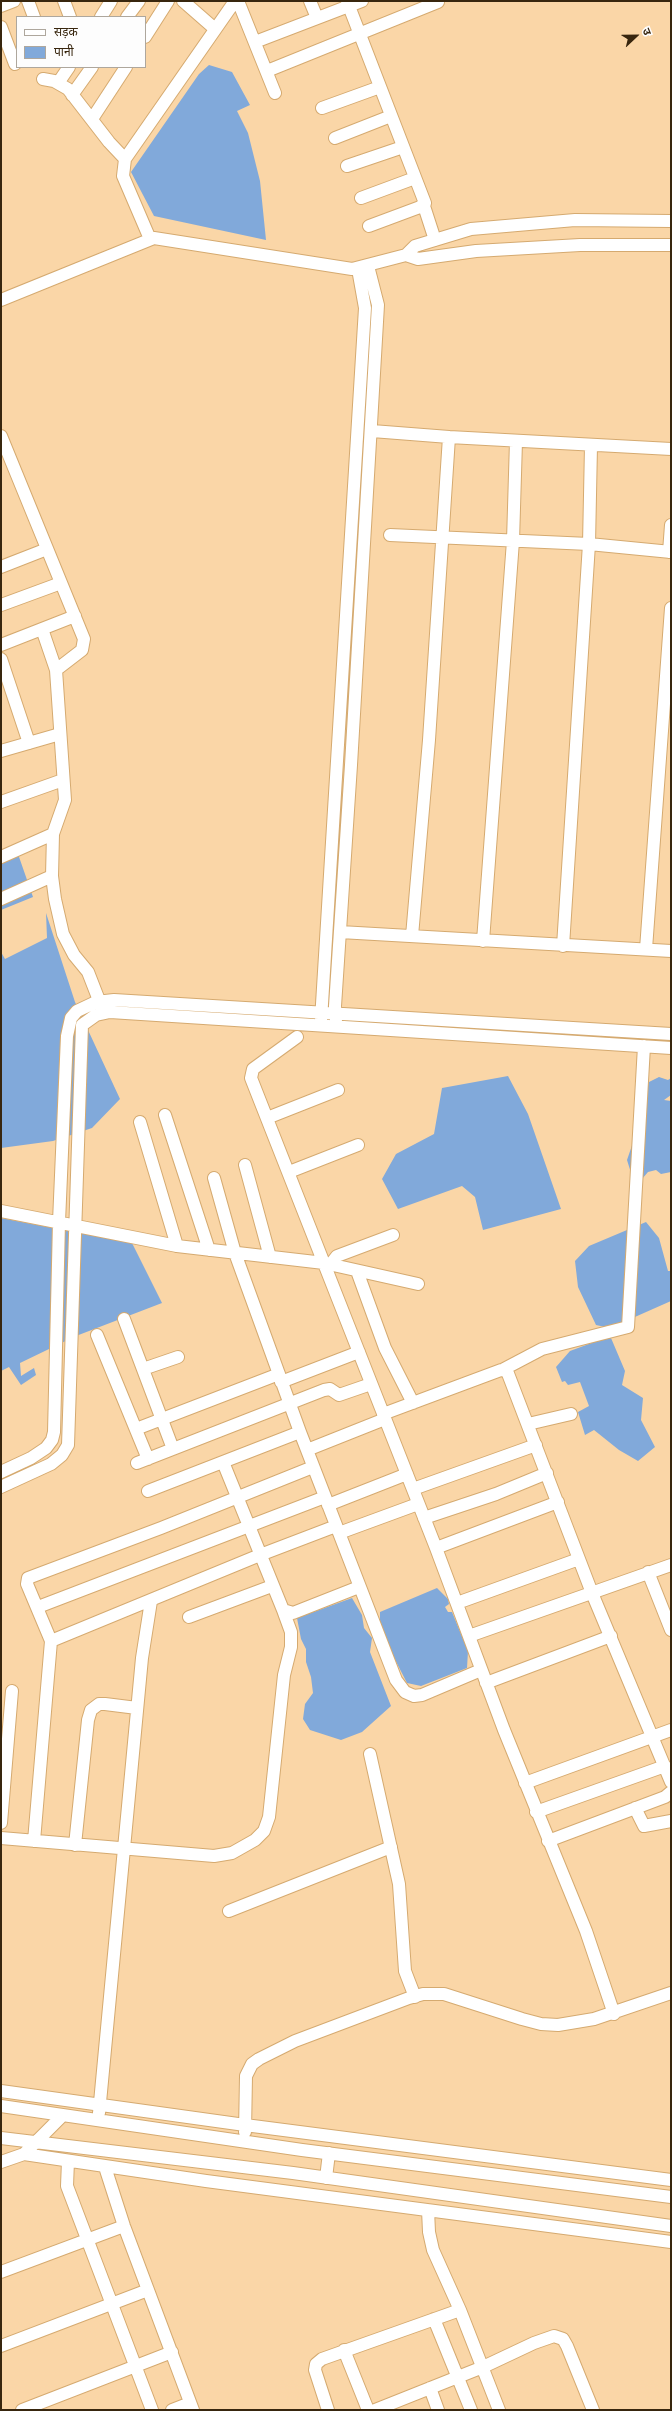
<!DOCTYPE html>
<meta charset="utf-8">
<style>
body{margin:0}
#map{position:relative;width:672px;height:2411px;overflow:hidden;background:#fad6a7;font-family:Barlow,"Noto Sans Devanagari",sans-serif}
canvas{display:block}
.frame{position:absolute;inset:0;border:2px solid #38260e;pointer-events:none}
.legend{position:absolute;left:16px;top:16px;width:130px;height:52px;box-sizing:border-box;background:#fdfdfd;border:1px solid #aea79d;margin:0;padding:5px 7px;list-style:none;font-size:12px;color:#38260e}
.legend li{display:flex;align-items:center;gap:8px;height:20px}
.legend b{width:20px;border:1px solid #aea79d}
.north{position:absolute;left:616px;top:16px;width:40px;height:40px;-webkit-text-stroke:3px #fdfdfd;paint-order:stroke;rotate:68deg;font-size:11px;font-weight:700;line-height:16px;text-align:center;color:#38260e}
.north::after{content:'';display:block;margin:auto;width:14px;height:18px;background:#38260e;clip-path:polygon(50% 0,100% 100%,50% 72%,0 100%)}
</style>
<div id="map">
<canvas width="672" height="2411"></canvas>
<div class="frame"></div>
<ul class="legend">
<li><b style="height:5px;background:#fff"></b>सड़क</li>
<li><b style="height:11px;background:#81a9da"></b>पानी</li>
</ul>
<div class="north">उ</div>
</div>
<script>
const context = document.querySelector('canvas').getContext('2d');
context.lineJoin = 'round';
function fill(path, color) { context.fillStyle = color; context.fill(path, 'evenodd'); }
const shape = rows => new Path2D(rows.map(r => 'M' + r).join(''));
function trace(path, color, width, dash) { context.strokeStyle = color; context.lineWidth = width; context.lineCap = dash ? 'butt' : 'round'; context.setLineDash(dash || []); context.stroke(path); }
fill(shape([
 [209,65,232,72,250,105,237,111,248,133,260,181,266,240,154,216,131,172,199,74],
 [18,854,33,897,1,910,1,862],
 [46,913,75,1002,120,1099,92,1128,53,1141,1,1148,1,952,5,959,47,938],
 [508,1076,528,1114,561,1209,483,1230,475,1197,462,1186,398,1209,382,1179,396,1154,434,1134,442,1088],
 [659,1077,668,1080,671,1078,671,1095,664,1100,671,1101,671,1172,661,1174,656,1170,648,1172,642,1179,632,1176,627,1160,638,1128,649,1082],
 [1,1218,132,1243,162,1303,76,1336,20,1363,21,1376,34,1368,36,1375,21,1385,9,1367,1,1371],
 [646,1222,659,1238,668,1271,671,1271,671,1301,610,1328,596,1325,578,1287,575,1261,589,1246],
 [605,1338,611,1338,625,1371,622,1385,643,1398,641,1420,655,1447,638,1461,619,1450,594,1430,585,1435,578,1412,589,1406,580,1382,568,1385,565,1381,562,1382,556,1367,570,1351],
 [437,1588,448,1599,449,1604,445,1607,448,1612,452,1612,468,1651,467,1668,421,1686,407,1683,386,1642,380,1622,380,1612],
 [352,1598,362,1615,364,1628,372,1638,370,1652,391,1706,362,1732,341,1740,310,1730,303,1719,305,1704,313,1693,311,1677,306,1662,306,1649,301,1639,297,1618]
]), '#81a9da');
const minor = shape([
 [28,1,34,17],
 [64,1,70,17],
 [183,1,215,29],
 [238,1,275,93],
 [310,1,317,18],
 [347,1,425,203,420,207,369,226],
 [1,6,14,1],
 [101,17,111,1],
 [127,17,139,1],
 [1,27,15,64],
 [145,37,168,1],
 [255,42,362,1],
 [267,71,438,2],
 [43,79,54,81,68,89,109,142,125,159],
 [58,83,69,67],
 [72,95,92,67],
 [322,108,380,87],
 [92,119,126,67],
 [335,138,391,116],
 [347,166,403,147],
 [361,198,415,178],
 [424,206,435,240],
 [150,239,123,176,125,159,235,1],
 [406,255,418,259,476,251,580,245,671,245],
 [1,300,154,238,352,269,406,255,415,246,471,229,575,220,671,221],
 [372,431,449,437],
 [1,436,84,639,82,650,56,670],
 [390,535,589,544,671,552],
 [669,552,671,525],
 [1,567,47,549],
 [1,605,61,583],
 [42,629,56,670,65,800,53,834,52,876,55,899,63,934,74,955,88,972,102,1008],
 [1,645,75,616],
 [1,659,29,743],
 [1,751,60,734],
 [1,802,63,780],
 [1,857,53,834],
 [1,899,52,876],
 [340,932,671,951],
 [412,936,429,740,449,437,671,449],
 [483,941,513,541,516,441],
 [563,946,589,544,591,446],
 [646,949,671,608],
 [321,1020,365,308,358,269],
 [336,1020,335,1006,351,765,378,305,368,266],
 [297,1037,253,1069,251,1078,436,1548,504,1730,586,1931,614,2014],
 [165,1115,209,1250],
 [267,1118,338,1090],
 [140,1122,177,1246],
 [245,1165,270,1257],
 [289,1172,358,1145],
 [214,1178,235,1253,300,1432,396,1680,405,1692,414,1696,422,1695,481,1670],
 [1,1211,177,1246,324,1263,418,1284],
 [330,1265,337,1256,393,1235],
 [357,1271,385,1348,413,1403],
 [124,1319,173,1449],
 [97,1335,148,1459],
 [143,1369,178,1357],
 [504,1369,542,1349,628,1327,644,1046],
 [281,1382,359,1352],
 [383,1414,501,1370,507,1371,592,1593,671,1782],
 [528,1424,571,1414],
 [136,1429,279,1374],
 [307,1450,385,1419],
 [223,1462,283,1610,293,1613,359,1587],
 [137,1463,324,1390,330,1389,339,1395,371,1384],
 [1,1472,31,1458,46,1448,52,1440,54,1432,59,1222,67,1036,71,1018,77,1011,96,1002,114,1000,671,1034],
 [1,1487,51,1464,62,1455,68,1445,82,1025,96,1015,110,1012,671,1048],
 [413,1489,536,1445],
 [148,1491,300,1432],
 [328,1505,407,1474],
 [424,1518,496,1494,547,1473],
 [339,1533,418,1504],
 [436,1548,558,1502],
 [648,1572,671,1630],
 [457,1603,579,1559],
 [38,1607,325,1497],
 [189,1617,272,1586],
 [469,1636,671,1565],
 [51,1641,260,1555,336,1526],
 [486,1683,611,1636],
 [370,1754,399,1884,405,1971,415,1997],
 [525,1783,671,1730],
 [635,1808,644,1826,671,1821],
 [536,1812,665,1766],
 [1,1823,12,1691],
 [1,1838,214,1856,232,1853,255,1840,264,1831,269,1817,284,1675,291,1647,291,1632,283,1610],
 [34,1841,51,1641,27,1584,28,1578,161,1528,313,1467],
 [548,1841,665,1797,671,1792],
 [75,1845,88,1720,91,1710,99,1704,105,1704,137,1708],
 [229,1911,391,1847],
 [1,2091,245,2125,671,2180],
 [1,2106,302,2150,671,2197],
 [99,2113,142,1658,151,1601],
 [245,2132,246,2076,252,2064,259,2059,295,2041,409,1998,423,1994,444,1994,522,2019,541,2024,558,2025,594,2019,671,1993],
 [1,2138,293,2173,671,2226],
 [24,2154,206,2181,671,2242],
 [68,2161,67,2186,152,2410],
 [1,2162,24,2154,62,2116],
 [105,2167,124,2226,193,2410],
 [326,2178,329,2153],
 [428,2210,429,2232,433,2250,460,2310,499,2410],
 [1,2272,124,2226],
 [434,2319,471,2410],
 [1,2346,148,2290],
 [344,2350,368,2410],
 [430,2388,438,2410],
 [22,2410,172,2352],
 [172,2410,190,2403],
 [328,2410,315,2370,316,2364,322,2359,460,2310],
 [375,2410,483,2367,534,2343,554,2336,563,2339,567,2346,593,2410]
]);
trace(minor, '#d5aa70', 14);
trace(minor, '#fff', 12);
</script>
